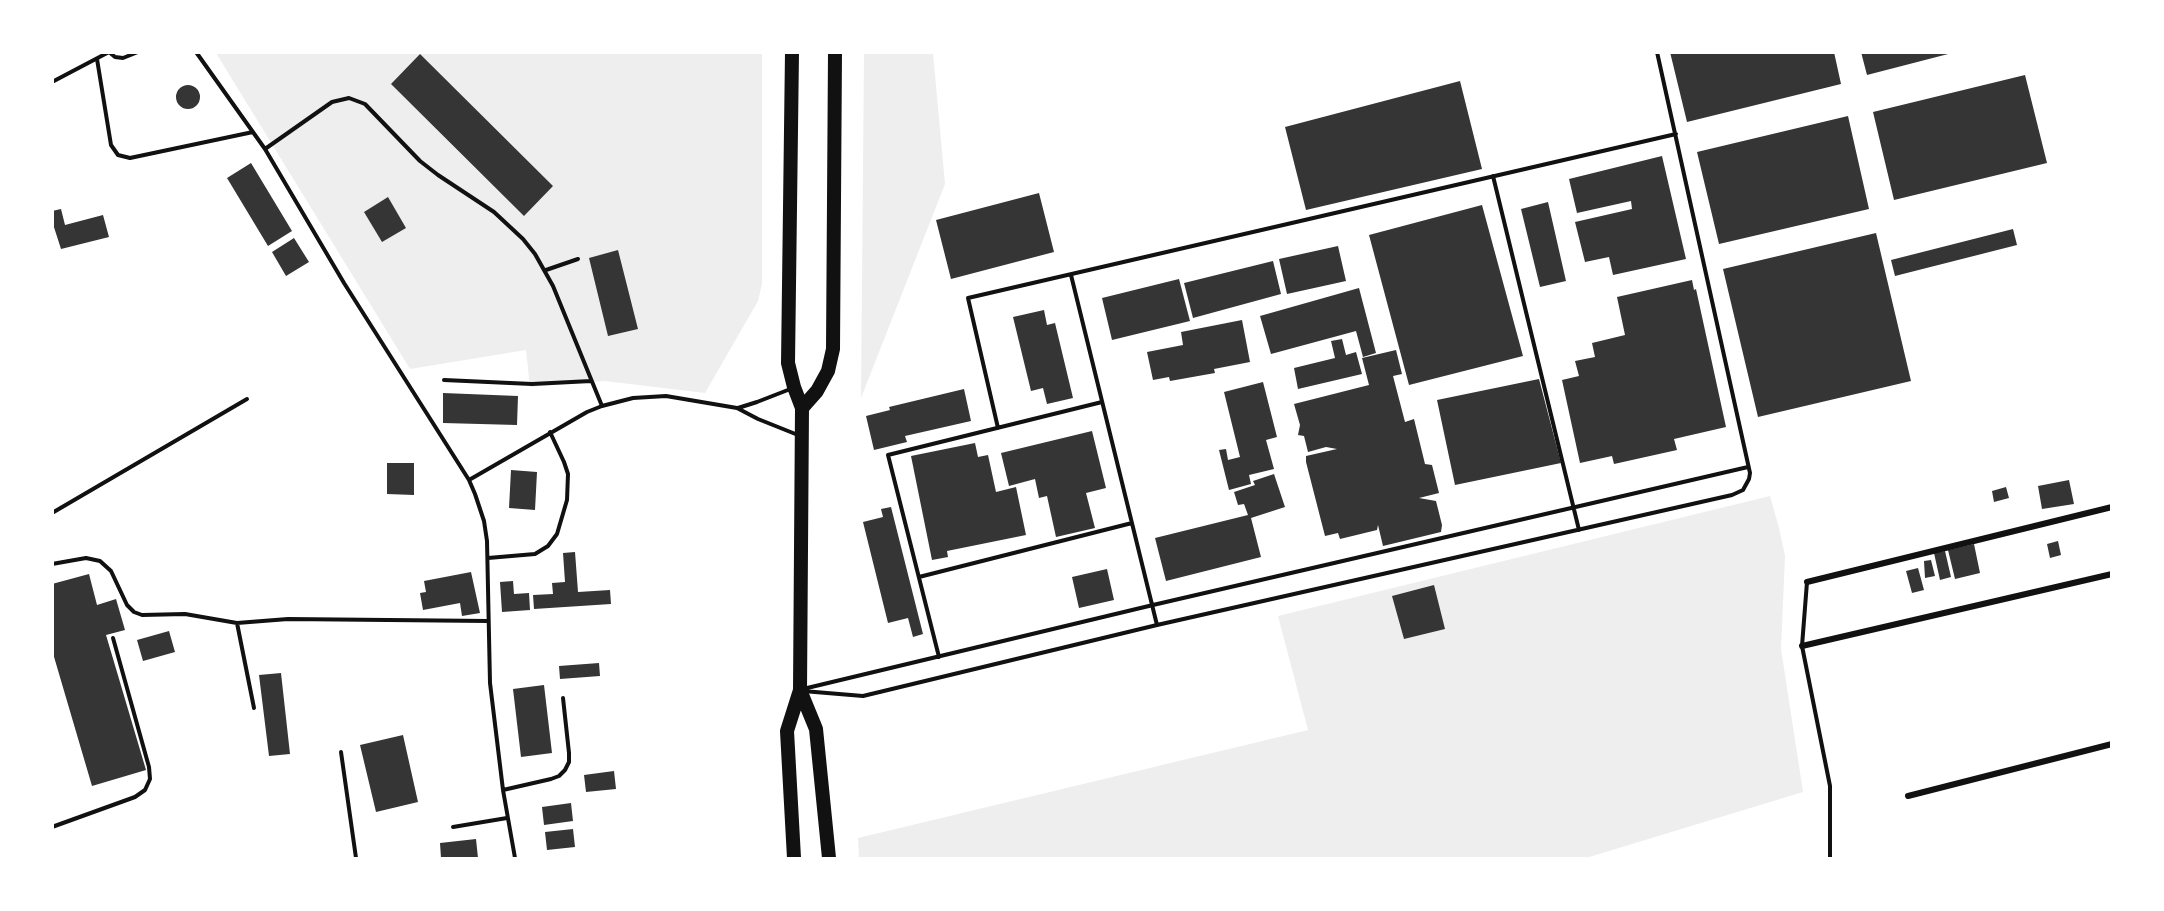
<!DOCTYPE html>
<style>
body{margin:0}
#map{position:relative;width:2164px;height:911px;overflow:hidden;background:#fff;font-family:Inter,sans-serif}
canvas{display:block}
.frame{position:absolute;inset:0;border:54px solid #fff;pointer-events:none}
</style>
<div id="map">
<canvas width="2164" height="911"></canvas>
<div class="frame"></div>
</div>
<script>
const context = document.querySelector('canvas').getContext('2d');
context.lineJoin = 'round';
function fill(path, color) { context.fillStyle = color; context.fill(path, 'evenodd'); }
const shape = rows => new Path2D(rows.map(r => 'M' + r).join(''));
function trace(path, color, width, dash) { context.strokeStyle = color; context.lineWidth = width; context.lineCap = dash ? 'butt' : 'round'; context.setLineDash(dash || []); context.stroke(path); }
fill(shape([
 [216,53,762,53,762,284,758,301,705,393,605,381,530,387,526,350,410,369],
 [864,53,933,53,945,184,861,398],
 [1770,496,1779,528,1785,556,1781,649,1803,792,1586,858,859,858,858,838,1308,730,1278,616]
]), '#eee');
fill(shape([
 [1670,52,1834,52,1841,84,1687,122],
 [1861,52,1952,52,1952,53,1867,75],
 [420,54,553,186,524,216,391,84],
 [2025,75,2047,163,1894,200,1873,112],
 [1460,81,1482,169,1306,210,1285,127],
 '176 97a12 12 0 1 1 24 0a12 12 0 1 1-24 0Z',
 [1848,116,1869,209,1719,244,1697,152],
 [1662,156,1686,259,1613,275,1609,257,1585,262,1575,222,1632,209,1631,201,1577,213,1569,179],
 [251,163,292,231,268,246,227,178],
 [1039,193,1054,252,951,279,936,220],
 [388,197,406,228,382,242,364,212],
 [1548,202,1566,281,1540,287,1521,209],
 [1482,205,1523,356,1409,385,1369,235],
 [61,209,65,225,103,215,109,237,61,249,52,221,52,211],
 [2013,229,2017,245,1895,276,1891,260],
 [1876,233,1911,381,1758,417,1723,269],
 [294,238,309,262,286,276,272,252],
 [1338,246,1346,281,1287,294,1279,259],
 [618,250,638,329,608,336,589,258],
 [1273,261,1281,294,1193,318,1184,283],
 [1179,279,1190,321,1112,340,1102,298],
 [1692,280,1694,290,1696,289,1726,427,1674,439,1677,450,1614,464,1612,456,1580,463,1562,380,1579,376,1575,361,1595,357,1592,343,1625,335,1617,297],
 [1359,288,1376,353,1363,357,1356,331,1271,354,1260,316],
 [1044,310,1047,325,1055,323,1073,398,1047,404,1043,388,1031,391,1013,317],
 [1242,320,1250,362,1214,369,1215,373,1170,381,1169,377,1153,380,1147,352,1183,345,1181,332],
 [1342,339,1346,355,1356,352,1362,374,1298,389,1294,368,1335,358,1331,341],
 [1396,350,1402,374,1393,376,1405,422,1414,419,1425,464,1432,465,1439,493,1419,498,1436,501,1442,525,1441,532,1383,546,1378,525,1377,530,1340,539,1338,533,1325,536,1306,462,1306,456,1337,449,1326,447,1308,452,1304,436,1298,435,1300,425,1294,404,1369,385,1362,358],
 [1539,379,1561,463,1455,485,1437,400],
 [1263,382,1277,437,1266,440,1274,469,1249,475,1251,484,1229,490,1219,450,1226,449,1228,460,1240,457,1224,392],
 [964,389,971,421,905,436,907,442,874,450,866,416,890,410,889,407],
 [443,393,518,396,517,425,443,423],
 [1092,431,1106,488,1086,493,1095,528,1056,537,1047,496,1039,498,1035,479,1009,486,1001,453],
 [975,443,978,457,988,455,996,492,1016,487,1026,535,947,551,948,557,932,560,911,456],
 [387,463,414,463,414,495,387,494],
 [511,470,537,472,535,510,509,508],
 [1274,474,1285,507,1251,518,1261,557,1166,581,1155,538,1248,515,1244,504,1238,505,1234,492,1255,485,1253,481],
 [2069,480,2074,504,2042,509,2038,486],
 [2006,487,2009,498,1994,502,1992,491],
 [891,507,923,634,913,637,908,618,888,623,863,522,883,517,881,509],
 [2058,541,2061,555,2050,558,2047,544],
 [1974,544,1980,573,1955,579,1948,550],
 [1945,551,1951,577,1940,580,1934,553],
 [575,552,578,592,610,590,611,604,534,609,533,595,553,594,552,583,565,582,563,553],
 [1931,560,1935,576,1925,578,1924,561],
 [1918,568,1924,590,1912,593,1906,571],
 [1107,569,1114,600,1079,608,1072,577],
 [471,572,480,613,462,616,460,603,423,610,420,593,426,592,424,581],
 [89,574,97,605,116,599,125,630,106,635,146,770,92,786,52,650,52,584],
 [513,581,514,594,529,593,530,610,502,612,500,582],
 [1434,585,1445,629,1404,639,1392,596],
 [169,631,175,652,143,661,137,640],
 [599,663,600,676,560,679,559,666],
 [281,673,290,754,269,756,259,675],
 [544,685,552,753,521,757,513,689],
 [403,735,418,802,376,812,360,745],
 [614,771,616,789,586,792,584,775],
 [571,803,573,821,544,825,542,807],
 [573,829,575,847,547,850,545,832],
 [476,839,478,858,441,858,440,843]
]), '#353535');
trace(shape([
 [109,52,115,57,123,58,138,52],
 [196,52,265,149,344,283,469,480,475,494,484,521,487,541,490,683,503,790,515,858],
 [97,59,111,145,118,155,130,158,253,132],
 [52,82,109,52],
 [265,149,332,102,349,98,365,104,420,161,438,175,494,212,523,239,535,254,553,286,602,406],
 [1493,176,1579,530],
 [546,270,578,259],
 [1071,275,1157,625],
 [444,380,532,384,591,381],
 [738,408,757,402,793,388],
 [998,428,968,298,1676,134],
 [469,480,587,412,602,406,633,398,666,396,737,408,758,419,798,435],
 [52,513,247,399],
 [488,558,535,554,548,546,557,534,567,500,568,474,564,462,550,432],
 [52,564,86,558,100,561,111,571,127,605,134,612,142,615,185,614,237,623,288,619,488,621],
 [919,577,1132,523],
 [1807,582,1802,646,1830,786,1830,858],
 [237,623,254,708],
 [939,657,888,455,1102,402],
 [803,689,1153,605,1748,467],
 [803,691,863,696,1157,625,1732,495,1743,490,1749,479,1750,473,1657,52],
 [341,752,356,858],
 [503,790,551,779,559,776,565,770,569,762,569,753,563,698],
 [52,827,135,797,145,790,150,779,149,767,113,638],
 [453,827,507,818]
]), '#111', 4);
trace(shape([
 [1807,582,2112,507],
 [1802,646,2112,574],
 [1908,796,2112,744]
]), '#111', 6);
trace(shape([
 [792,52,788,363,794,387,802,408,800,690,787,731,794,858],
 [802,408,817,391,828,371,833,349,835,52],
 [800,690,816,729,829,858]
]), '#111', 14);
</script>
